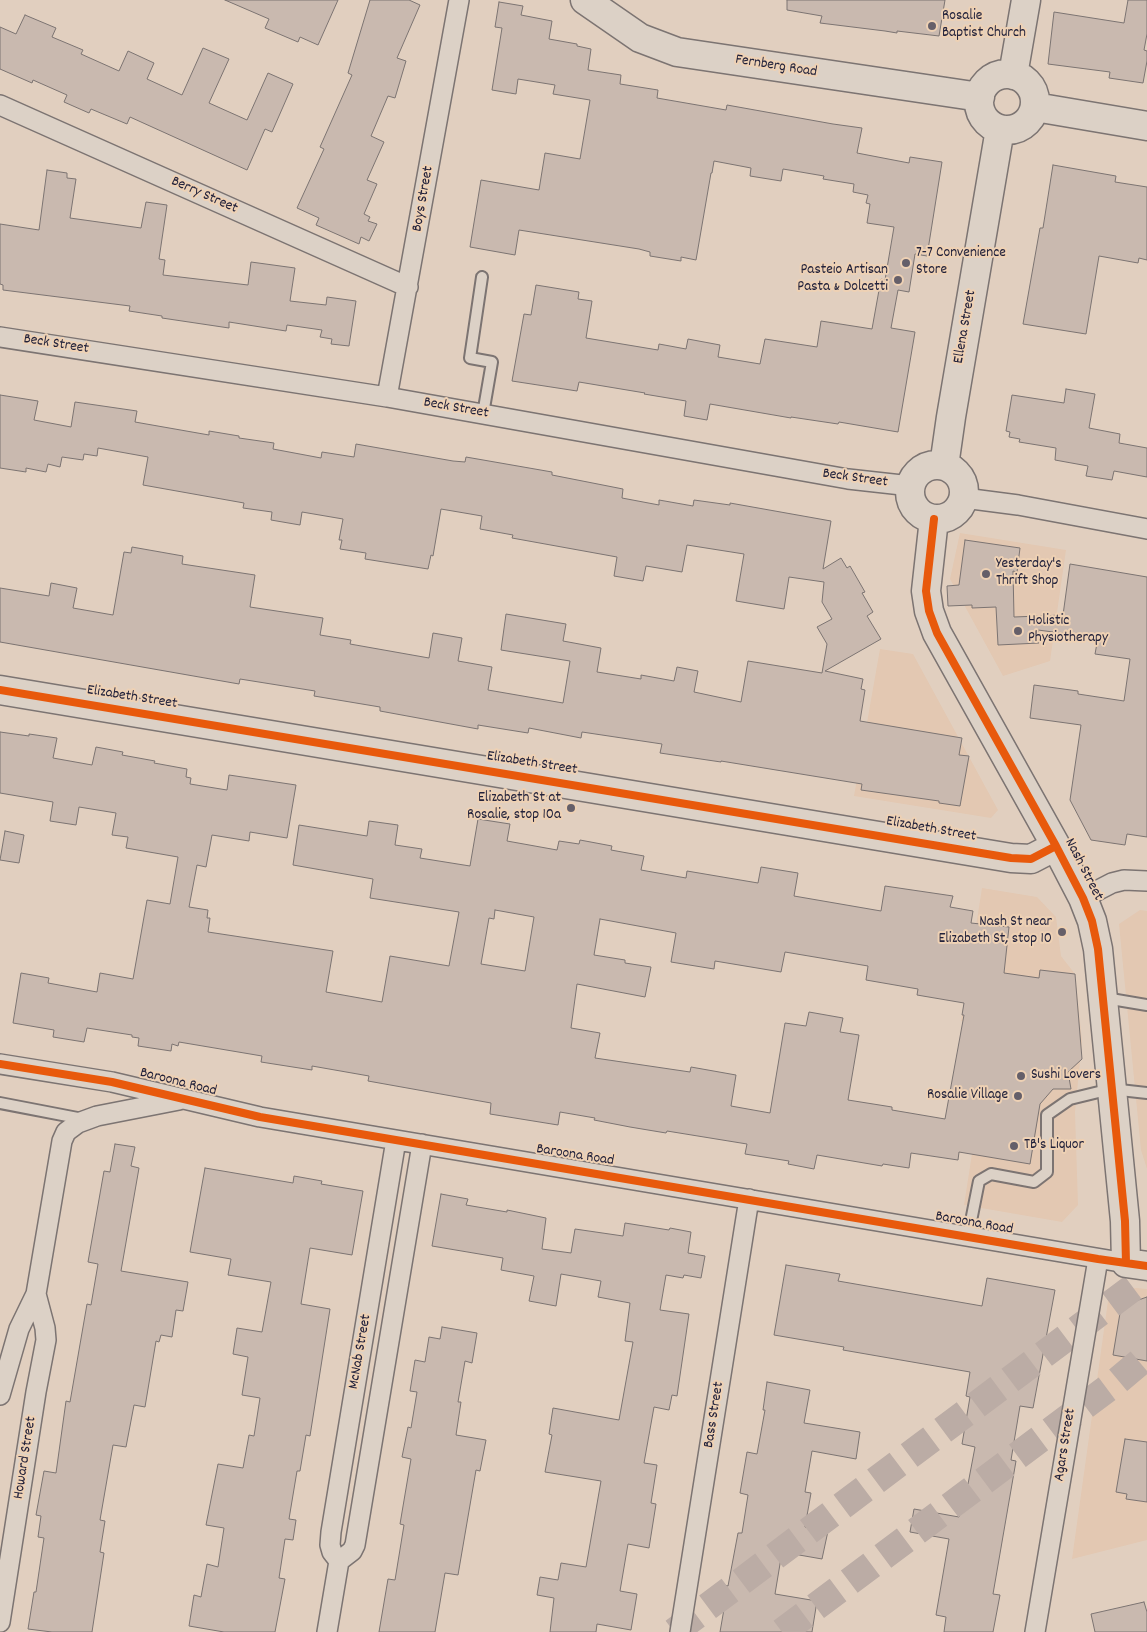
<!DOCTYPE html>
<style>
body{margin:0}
canvas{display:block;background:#e1cfbf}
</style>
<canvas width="1147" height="1632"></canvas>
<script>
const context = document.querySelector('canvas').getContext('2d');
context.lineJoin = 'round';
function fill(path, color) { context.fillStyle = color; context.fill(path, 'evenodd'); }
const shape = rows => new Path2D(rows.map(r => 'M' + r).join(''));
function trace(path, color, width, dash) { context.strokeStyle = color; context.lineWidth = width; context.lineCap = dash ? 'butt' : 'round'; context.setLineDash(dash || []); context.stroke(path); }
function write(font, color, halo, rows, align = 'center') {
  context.font = font + ' Dekko,sans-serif'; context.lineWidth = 4; context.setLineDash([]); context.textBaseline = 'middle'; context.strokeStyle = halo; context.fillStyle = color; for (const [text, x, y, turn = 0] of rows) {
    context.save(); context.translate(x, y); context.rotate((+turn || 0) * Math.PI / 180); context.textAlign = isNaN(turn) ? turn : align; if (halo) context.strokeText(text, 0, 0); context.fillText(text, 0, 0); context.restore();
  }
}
fill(shape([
 [960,533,1066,550,1050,661,1003,676,950,579],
 [880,649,913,654,998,810,991,818,854,796],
 [982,888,1037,897,1056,917,1061,956,1075,974,1082,1041,1075,1112,1078,1205,1062,1222,964,1205,992,1026,961,1021],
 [1140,910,1147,911,1147,1169,1141,1150,1119,924],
 [1125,1287,1147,1289,1147,1540,1072,1559,1108,1301]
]), '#e3c8b2');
const building = shape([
 [225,0,338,0,318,45,300,37,298,42,265,28,269,19,225,0],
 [370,0,409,0,420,5,397,58,406,61,395,98,388,96,371,136,384,142,367,180,377,184,364,214,370,217,368,221,377,224,369,241,361,237,359,244,316,225,319,218,297,208,324,149,320,147,352,75,348,73,370,0],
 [787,0,945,0,939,36,897,31,897,33,885,31,820,23,822,16,787,10,787,0],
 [1128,0,1147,0,1147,34,1144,50,1147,51,1147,61,1143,83,1109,78,1110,72,1048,64,1054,12,1124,23,1128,0],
 [499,2,523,6,521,15,552,21,549,39,577,44,577,46,591,49,588,70,621,75,620,84,658,90,657,98,726,110,727,105,833,124,862,128,857,153,909,163,910,157,942,162,927,256,915,254,909,292,898,290,891,328,915,332,898,432,839,422,838,424,791,417,791,418,710,404,707,420,684,416,686,401,644,394,645,393,579,382,577,391,512,381,524,314,531,315,536,285,579,292,578,299,592,301,586,338,658,350,659,344,686,349,688,339,720,345,718,357,760,364,765,339,817,347,821,321,872,329,881,279,885,280,894,227,867,223,870,204,866,203,868,195,853,192,854,184,823,179,824,176,783,169,781,181,750,176,751,168,714,161,712,173,711,173,696,260,681,257,681,261,650,256,650,252,639,249,519,230,515,255,470,247,481,180,539,190,545,153,580,159,590,100,553,94,555,85,518,79,516,94,492,90,502,28,495,27,499,2],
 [25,15,56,28,52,37,83,50,81,54,119,71,128,51,154,63,147,79,182,95,203,48,229,59,209,103,247,120,268,73,293,84,272,132,265,129,247,170,130,117,127,124,91,109,89,113,64,102,67,95,33,80,32,83,0,69,0,27,16,34,25,15],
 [1053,165,1116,176,1115,182,1147,187,1147,260,1139,258,1138,263,1099,256,1086,334,1023,324,1040,228,1043,228,1053,165],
 [47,170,67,173,67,178,76,179,70,218,141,228,146,202,167,205,159,259,165,260,163,275,248,285,251,262,295,268,290,301,326,305,327,297,356,301,349,346,331,344,332,339,320,337,322,330,287,325,286,331,229,322,229,328,162,318,162,316,129,311,130,306,3,290,3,285,0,284,0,224,39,230,47,170],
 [1066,389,1095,394,1089,428,1120,434,1119,443,1147,448,1147,477,1114,471,1112,480,1086,476,1088,466,1055,460,1056,448,1019,442,1020,439,1009,437,1010,432,1006,431,1012,395,1064,403,1066,389],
 [0,395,38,401,34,420,71,427,75,402,137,411,135,422,209,435,209,431,239,436,239,438,274,443,273,449,321,458,322,452,354,457,356,444,453,461,465,462,466,457,552,472,552,475,623,489,622,498,659,505,659,500,693,506,694,500,730,505,730,503,831,521,823,569,841,558,847,568,850,566,865,592,862,593,873,612,867,616,881,639,825,671,863,679,861,689,865,690,860,721,962,738,959,755,969,756,960,806,939,803,939,801,861,790,862,784,721,761,721,762,660,753,662,744,582,732,581,738,529,728,528,733,478,725,478,729,380,711,380,707,314,696,315,691,240,679,239,684,0,642,0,588,49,596,51,583,77,588,73,608,113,615,124,552,131,553,132,547,183,556,182,564,255,575,250,607,323,618,320,635,351,640,350,644,429,658,433,633,462,638,458,661,492,667,488,690,563,703,570,661,501,650,506,614,566,624,563,641,601,648,597,672,641,679,641,675,674,681,677,667,698,671,694,692,741,702,748,661,822,673,827,644,817,627,832,619,822,602,824,582,789,577,784,609,736,601,744,554,687,545,682,572,646,566,643,581,614,576,617,557,512,538,513,535,480,529,482,516,441,509,433,556,431,555,428,569,365,559,366,553,340,549,342,540,339,540,343,519,302,512,300,525,271,520,272,512,243,508,244,503,143,485,148,457,98,448,97,456,84,454,83,460,62,457,60,467,48,464,46,472,26,468,26,472,0,468,0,395],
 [965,540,1020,548,1017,572,1013,571,1014,617,1063,615,1070,564,1147,577,1147,837,1127,834,1125,845,1091,840,1070,800,1081,725,1030,718,1034,685,1078,691,1078,694,1124,701,1130,659,1095,654,1098,638,1038,630,1039,643,998,645,996,607,972,608,972,605,948,606,947,586,959,585,965,540],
 [0,732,29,736,29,734,57,738,53,758,92,765,96,747,123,752,122,755,155,761,154,763,187,769,186,777,191,778,190,784,227,790,229,775,296,785,287,838,250,832,249,841,212,835,206,867,197,865,189,907,208,910,207,918,210,918,208,932,333,951,326,992,382,1002,390,956,449,966,459,912,370,898,373,879,293,865,299,825,367,836,369,821,398,825,395,845,422,849,420,858,470,866,478,819,510,824,507,841,557,850,559,841,579,844,580,840,612,846,611,850,644,856,641,870,686,878,687,871,758,883,761,867,798,873,794,896,881,911,885,886,953,896,950,907,973,911,971,923,1009,927,1004,973,1039,978,1040,970,1075,974,1082,1059,1068,1072,1071,1089,1053,1089,1040,1104,1030,1164,959,1152,958,1160,911,1153,909,1168,883,1164,882,1166,817,1155,814,1169,788,1164,789,1161,745,1154,747,1144,667,1131,666,1133,630,1127,594,1120,595,1118,560,1112,558,1125,490,1114,491,1103,368,1081,369,1076,312,1066,312,1070,261,1062,262,1056,179,1042,178,1046,172,1044,171,1051,138,1046,139,1038,132,1037,132,1035,87,1028,84,1042,53,1037,54,1030,13,1023,21,973,49,978,48,983,97,992,100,973,133,979,147,900,170,904,178,857,126,848,128,837,112,835,116,813,79,807,76,825,50,821,53,802,0,793,0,732],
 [495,910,534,917,525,971,481,964,489,918,494,919,495,910],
 [600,919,676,933,671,962,714,969,715,961,781,972,785,952,868,966,866,980,918,989,917,995,964,1003,962,1015,964,1015,945,1119,892,1110,892,1107,848,1100,859,1035,840,1032,843,1018,809,1012,806,1026,785,1023,770,1113,731,1106,736,1075,691,1067,690,1072,595,1058,600,1033,571,1028,577,984,645,997,651,967,625,963,625,960,594,955,600,919],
 [5,831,24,835,19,863,0,860,5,831],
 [115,1144,135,1147,131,1166,139,1168,121,1271,188,1282,183,1311,176,1310,172,1337,161,1335,159,1342,156,1341,145,1407,134,1405,126,1447,113,1445,100,1520,105,1521,100,1552,104,1553,92,1632,52,1632,28,1629,34,1592,36,1592,44,1538,38,1537,41,1516,36,1515,44,1471,56,1473,66,1401,70,1402,87,1304,91,1305,98,1264,88,1262,104,1171,110,1172,115,1144],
 [205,1168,293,1183,294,1176,322,1181,321,1184,363,1191,352,1255,310,1248,301,1304,330,1309,310,1436,306,1435,300,1471,297,1471,289,1519,296,1520,293,1540,285,1539,279,1578,285,1579,275,1632,224,1632,189,1626,194,1595,201,1597,207,1564,218,1567,224,1528,206,1525,218,1464,243,1468,249,1435,254,1436,260,1398,242,1395,248,1357,233,1354,237,1328,262,1332,271,1282,228,1275,231,1259,190,1252,205,1168],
 [441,1194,468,1199,466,1205,507,1212,507,1210,546,1218,542,1249,571,1253,575,1229,623,1236,625,1223,669,1230,670,1228,691,1232,688,1253,705,1256,701,1278,684,1275,683,1278,666,1275,660,1310,689,1314,677,1396,672,1395,669,1410,654,1407,644,1463,657,1465,651,1503,656,1504,649,1548,628,1544,620,1591,637,1594,631,1630,597,1624,596,1632,550,1632,554,1598,537,1595,540,1577,558,1580,561,1563,586,1567,601,1481,545,1472,552,1435,549,1434,553,1408,619,1420,633,1342,625,1341,630,1303,598,1297,601,1281,561,1274,556,1306,529,1301,534,1276,501,1270,503,1258,432,1246,441,1194],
 [786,1265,840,1274,838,1281,982,1306,987,1278,1055,1290,1033,1408,1020,1406,1011,1460,1016,1461,993,1594,1000,1595,993,1632,944,1632,946,1617,936,1615,949,1539,910,1532,914,1509,959,1517,965,1484,968,1484,975,1447,962,1444,970,1397,966,1396,970,1372,843,1350,844,1347,774,1335,786,1265],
 [1147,1297,1147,1361,1113,1355,1120,1313,1127,1304,1147,1297],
 [442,1327,477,1333,472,1363,465,1361,458,1402,461,1402,456,1435,486,1440,480,1471,476,1470,458,1575,445,1573,435,1632,379,1632,388,1579,395,1580,404,1525,400,1524,411,1459,402,1457,408,1427,411,1428,417,1392,410,1391,415,1360,425,1362,429,1337,440,1339,442,1327],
 [767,1382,810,1390,804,1423,860,1432,856,1459,812,1451,805,1492,811,1493,805,1527,828,1531,822,1559,782,1552,775,1594,817,1601,812,1632,720,1632,724,1609,720,1609,724,1585,728,1586,738,1533,742,1533,748,1495,740,1493,747,1452,757,1454,765,1410,763,1410,767,1382],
 [1125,1439,1147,1442,1147,1502,1126,1499,1127,1494,1116,1492,1125,1439],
 [1144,1602,1147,1612,1147,1632,1095,1632,1091,1614,1144,1602]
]);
fill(building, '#c9b9af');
trace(building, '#7c7472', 1);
trace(shape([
 [674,1632,1147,1277],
 [782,1632,1116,1382,1147,1356]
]), '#bbaca5', 28, [28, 14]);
const lane = shape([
 [482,277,470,358,492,362,483,414],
 [1105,998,1147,1005],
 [0,1103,83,1119],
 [968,1236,979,1181,991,1174,1034,1182,1047,1172,1047,1115,1070,1099,1111,1089,1147,1093]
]);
const street = shape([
 [0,105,408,287],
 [0,337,387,397,848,479,911,486],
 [387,397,459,0],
 [964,498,1018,505,1147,529],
 [1083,898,1112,883,1124,880,1147,881],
 [0,1064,112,1082,260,1117,1126,1263],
 [0,1395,19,1329,36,1294,62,1141,66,1132,78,1123,97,1116,179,1100],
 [339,1561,332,1552,330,1545,331,1532,396,1140],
 [0,1622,36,1392,46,1340,45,1328,36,1294],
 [327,1632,339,1561,352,1551,355,1545,422,1144],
 [680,1632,749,1199],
 [1035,1632,1098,1259]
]);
const secondary = shape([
 [585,0,640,38,677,52,980,97],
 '979 102a28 28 0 1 1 56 0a28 28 0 1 1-56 0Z',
 [1013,75,1026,0],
 [1035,107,1147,126],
 '910 492a27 27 0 1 1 54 0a27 27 0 1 1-54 0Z',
 [944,466,951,417,1000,129],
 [934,519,926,591,929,611,937,633,1056,846,1083,898,1092,921,1098,949,1125,1221,1126,1263,1147,1266],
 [0,690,1011,858,1031,859,1056,846]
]);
trace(lane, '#7c7472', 14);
trace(street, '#7c7472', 22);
trace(secondary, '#7c7472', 31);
trace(lane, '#dcd1c6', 10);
trace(street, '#dcd1c6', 19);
trace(secondary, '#dcd1c6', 28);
trace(shape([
 [934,519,926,591,929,611,937,633,1056,846,1083,898,1092,921,1098,949,1125,1221,1126,1263],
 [0,690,1011,858,1031,859,1056,846],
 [0,1064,112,1082,260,1117,1098,1259,1147,1266]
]), '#e8590c', 8);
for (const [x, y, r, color] of [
 [932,26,5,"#655f69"],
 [906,263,5,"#655f69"],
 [898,280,5,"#655f69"],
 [986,574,5,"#655f69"],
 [1018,631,5,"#655f69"],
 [571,808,5,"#655f69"],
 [1062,932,5,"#655f69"],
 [1021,1076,5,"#655f69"],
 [1018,1096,5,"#655f69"],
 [1014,1146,5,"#655f69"]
]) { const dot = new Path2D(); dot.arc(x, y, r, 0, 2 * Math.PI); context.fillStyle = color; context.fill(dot); trace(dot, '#eed1b4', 2); }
write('15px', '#22223b', '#eed1b4', [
 ["Rosalie",942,17],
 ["Baptist Church",942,34],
 ["7-7 Convenience",916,254],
 ["Store",916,271],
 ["Pasteio Artisan",888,271,"right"],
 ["Pasta & Dolcetti",888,288,"right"],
 ["Yesterday's",996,565],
 ["Thrift Shop",996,582],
 ["Holistic",1028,622],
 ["Physiotherapy",1028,639],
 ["Elizabeth St at",561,799,"right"],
 ["Rosalie, stop 10a",561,816,"right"],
 ["Nash St near",1052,923,"right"],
 ["Elizabeth St, stop 10",1052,940,"right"],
 ["Sushi Lovers",1031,1076],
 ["Rosalie Village",1008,1096,"right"],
 ["TB's Liquor",1024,1146]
], 'left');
write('15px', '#22223b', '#eed1b4', [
 ["Fernberg Road",776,67,9],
 ["Berry Street",204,196,24],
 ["Boys Street",424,199,-80],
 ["Ellena Street",966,327,-80],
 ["Beck Street",56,345,9],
 ["Beck Street",456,409,10],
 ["Beck Street",855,479,8],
 ["Elizabeth Street",132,698,9],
 ["Elizabeth Street",532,764,9],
 ["Elizabeth Street",931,830,10],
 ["Nash Street",1083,870,63],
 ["Baroona Road",178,1083,14],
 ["Baroona Road",575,1156,9],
 ["Baroona Road",974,1224,10],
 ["McNab Street",361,1352,-80],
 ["Bass Street",715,1415,-81],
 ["Agars Street",1066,1445,-81],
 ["Howard Street",26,1458,-81]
]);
</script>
